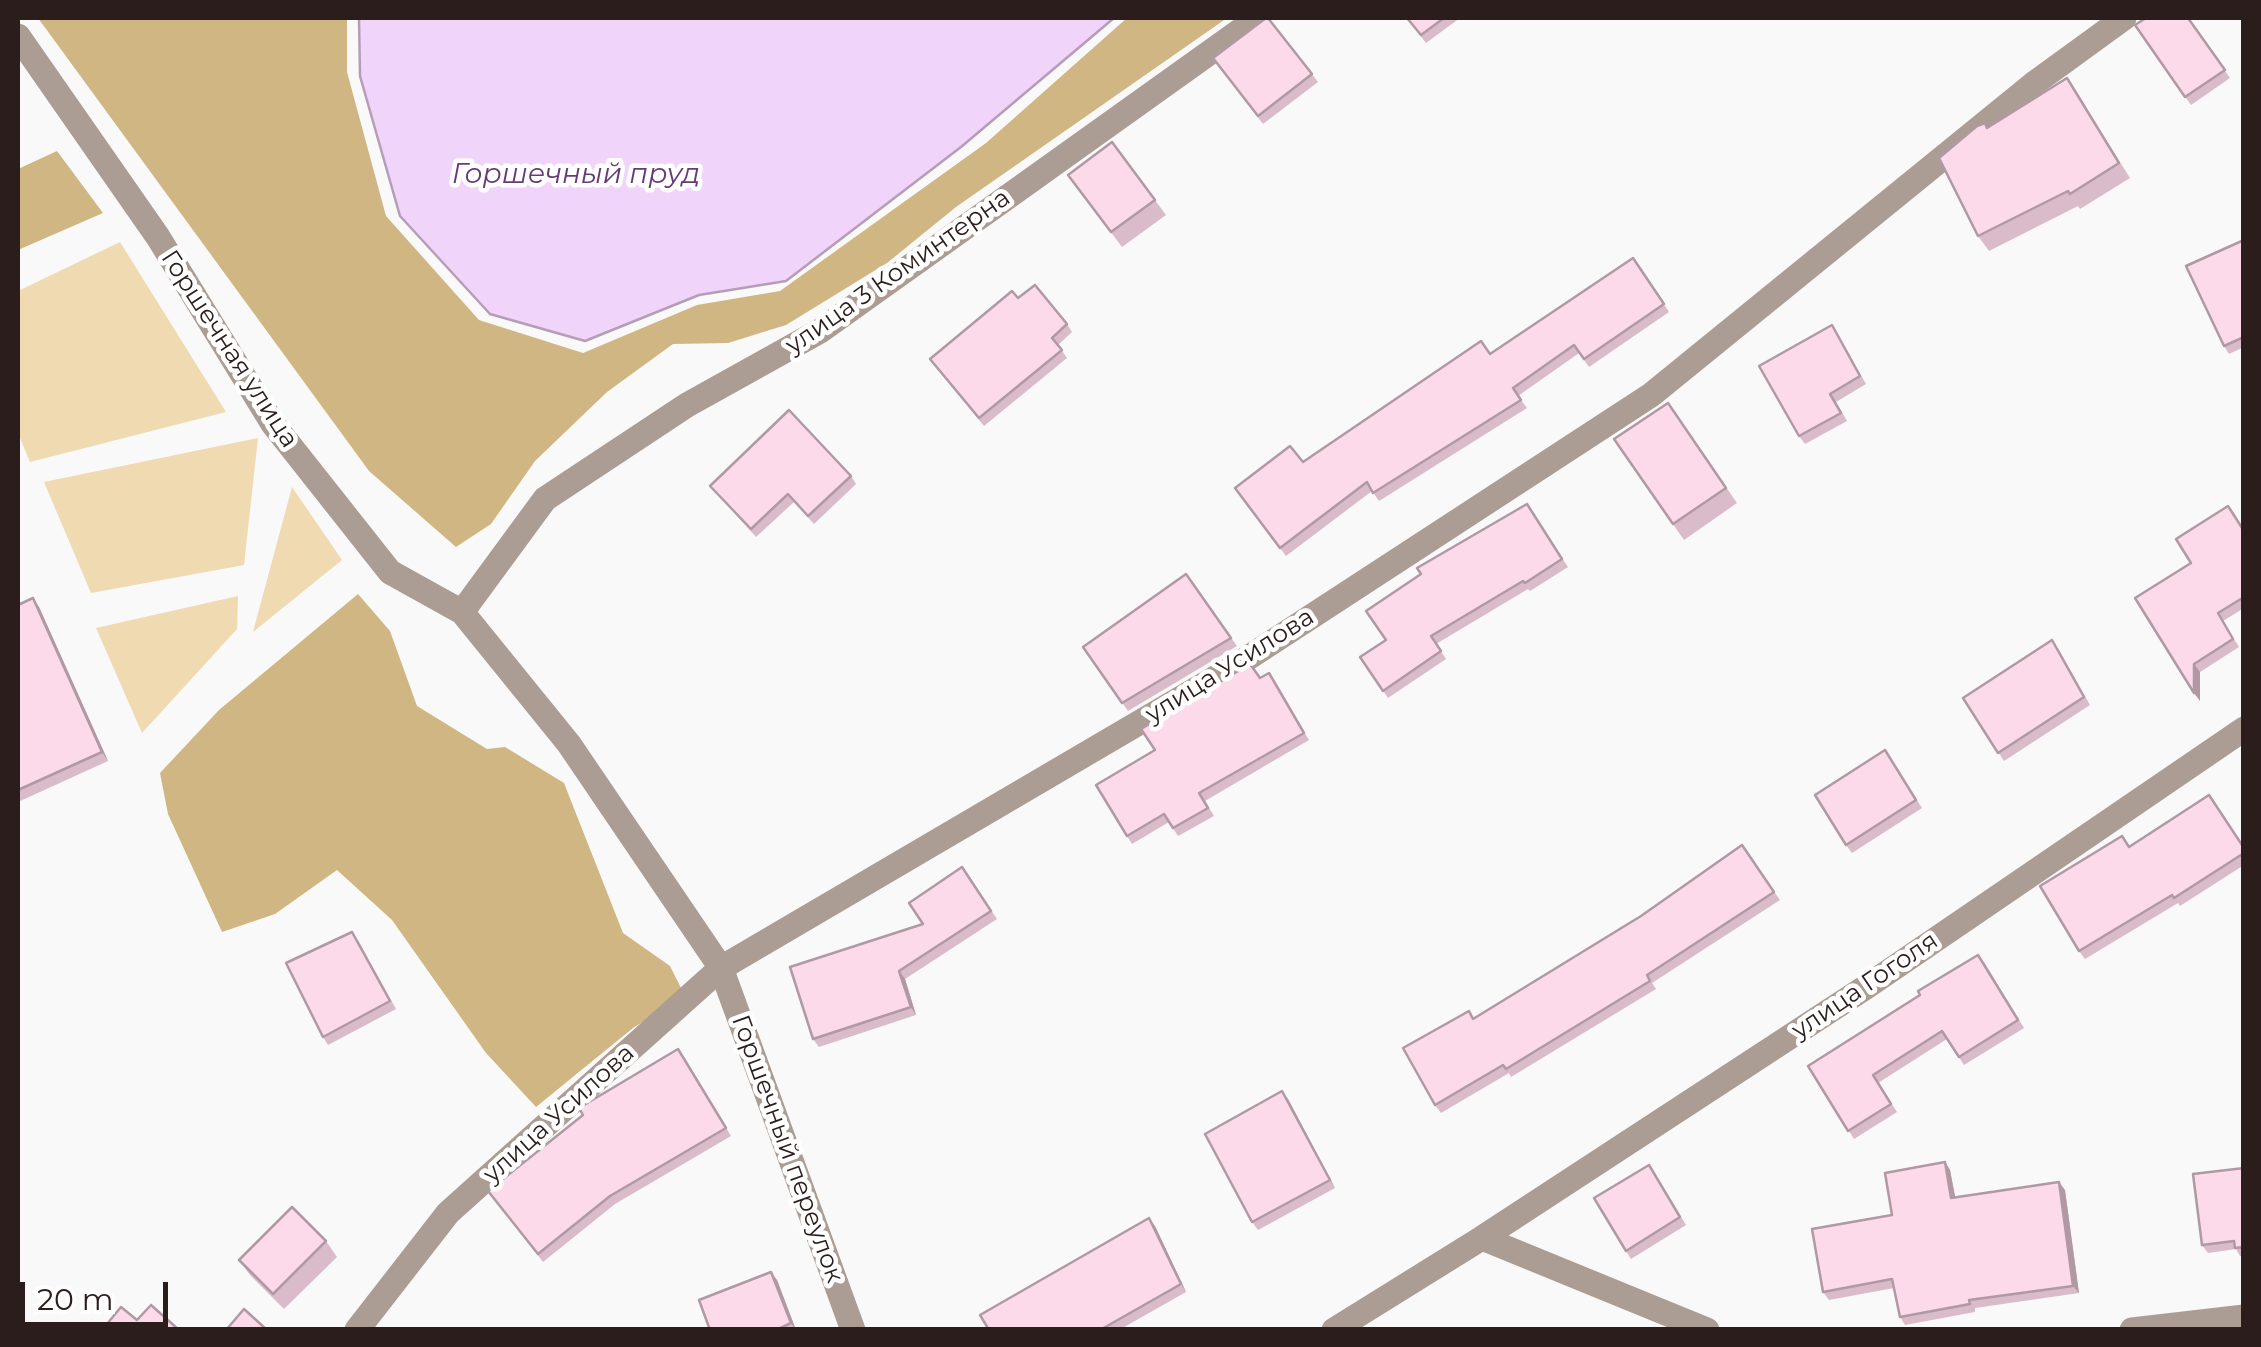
<!DOCTYPE html>
<meta charset="utf-8">
<style>
body{margin:0}
#map{position:relative;width:2261px;height:1347px;overflow:hidden;background:#f9f9f9;font-family:Montserrat,sans-serif}
canvas{display:block}
.frame{position:absolute;inset:0;border:20px solid #2b1d1c;pointer-events:none}
.scale{position:absolute;left:20px;top:1282px;width:148px;height:45px;box-sizing:border-box;border:5px solid #2b1d1c;border-top:0;padding-left:12px;font-size:30px;line-height:35px;white-space:nowrap;color:#2b1d1c;-webkit-text-stroke:8px #fff;paint-order:stroke}
</style>
<div id="map">
<canvas width="2261" height="1347"></canvas>
<div class="frame"></div>
<div class="scale">20 m</div>
</div>
<script>
const context = document.querySelector('canvas').getContext('2d');
context.lineJoin = 'round';
function fill(path, color) { context.fillStyle = color; context.fill(path, 'evenodd'); }
const shape = rows => new Path2D(rows.map(r => 'M' + r).join(''));
function trace(path, color, width, dash) { context.strokeStyle = color; context.lineWidth = width; context.lineCap = dash ? 'butt' : 'round'; context.setLineDash(dash || []); context.stroke(path); }
function write(font, color, halo, rows, align = 'center') {
  context.font = font + ' Montserrat,sans-serif'; context.lineWidth = 9; context.setLineDash([]); context.textBaseline = 'middle'; context.strokeStyle = halo; context.fillStyle = color; for (const [text, x, y, turn = 0] of rows) {
    context.save(); context.translate(x, y); context.rotate((+turn || 0) * Math.PI / 180); context.textAlign = isNaN(turn) ? turn : align; if (halo) context.strokeText(text, 0, 0); context.fillText(text, 0, 0); context.restore();
  }
}
fill(shape([
 [120,242,226,412,30,462,18,433,18,291],
 [258,438,244,565,91,593,44,482],
 [292,487,342,560,253,632],
 [238,596,237,629,142,733,96,628]
]), '#efdab1');
fill(shape([
 [38,18,347,18,347,72,386,216,479,320,583,353,697,305,780,291,986,143,1127,18,1227,18,956,207,887,263,786,325,728,343,673,344,607,392,535,461,491,524,456,547,369,471],
 [57,151,103,213,18,250,18,169],
 [358,594,390,631,417,706,487,749,505,747,564,783,623,933,670,966,685,996,633,1028,536,1107,486,1053,392,920,337,870,275,914,222,932,168,814,160,773,219,710]
]), '#d0b682');
const water = shape([
 [359,18,1114,18,961,147,786,281,699,295,585,341,490,314,400,216,360,76,359,18]
]);
fill(water, '#f1d4fa');
trace(water, '#b69db7', 2.5);
trace(shape([
 [18,36,158,237,273,424,390,572,462,612,569,744,721,968,853,1330],
 [462,612,545,499,687,405,820,331,1258,18],
 [1482,1238,1707,1330],
 [357,1330,448,1213,721,968,1234,667,1651,395,2036,82,2124,18],
 [1334,1330,1482,1238,1866,987,2244,729],
 [2132,1330,2244,1317]
]), '#ac9d94', 25);
fill(shape([
 [1268,18,1318,82,1263,124,1213,58],
 [1407,18,1460,18,1426,43],
 [2188,18,2230,78,2191,105,2135,25],
 [2067,78,2130,178,2080,209,2078,206,1989,251,1978,236,1988,127],
 [1112,142,1166,215,1122,247,1068,175],
 [2244,240,2244,347,2229,354,2224,346],
 [1633,258,1669,312,1589,367,1579,353,1518,396,1527,408,1379,501,1372,491,1286,556,1235,488,1303,462,1490,354],
 [1018,298,1067,324,1072,332,1058,345,1067,358,984,426,936,367],
 [1837,333,1866,384,1836,402,1847,421,1805,444,1799,436],
 [1668,403,1737,503,1684,540,1614,439],
 [851,476,856,484,814,524,794,502,756,537,710,486],
 [1527,504,1568,567,1530,591,1528,589,1436,644,1446,659,1388,698,1360,657,1386,640],
 [2244,530,2244,608,2223,621,2239,647,2200,672,2200,701,2135,598],
 [1186,574,1237,646,1128,711,1083,647],
 [18,599,19,604,39,607,108,761,18,802],
 [2058,648,2090,705,2004,761,1963,698],
 [1269,673,1309,740,1205,801,1214,816,1178,836,1169,822,1132,844,1127,836,1155,750],
 [1885,750,1922,808,1852,853,1846,845],
 [1742,845,1780,900,1652,983,1656,989,1511,1077,1509,1073,1441,1113,1435,1105,1474,1018,1641,916],
 [2129,847,2244,847,2244,865,2180,906,2178,903,2085,959,2079,951],
 [962,867,997,919,905,979,916,1015,819,1047,813,1039,923,924],
 [358,940,396,1009,328,1045,323,1037],
 [1984,962,2024,1028,1964,1065,1947,1039,1878,1083,1897,1112,1854,1139,1808,1066],
 [684,1057,731,1136,615,1204,543,1262,494,1199],
 [1288,1099,1335,1188,1258,1230,1252,1222],
 [1945,1162,1950,1170,1955,1197,2065,1190,2079,1293,1975,1308,1975,1312,1905,1325,1900,1317,1894,1288,1829,1300,1823,1292,1892,1215],
 [1649,1165,1686,1225,1631,1259,1626,1251],
 [2244,1168,2244,1256,2240,1256,2236,1249,2208,1253,2202,1245],
 [1155,1226,1186,1292,1119,1330,989,1330],
 [326,1241,337,1257,284,1309,250,1275,239,1260],
 [777,1280,796,1330,710,1330]
]), '#dabbc9');
fill(shape([
 [33,598,39,607,108,761,102,752],
 [2194,664,2200,672,2200,701,2194,693],
 [899,971,905,979,916,1015,911,1007],
 [1282,1091,1288,1099,1335,1188,1330,1180],
 [1945,1162,1950,1170,1957,1206,1951,1198],
 [2059,1182,2065,1190,2079,1293,2073,1286],
 [1149,1218,1155,1226,1186,1292,1181,1284],
 [771,1272,777,1280,796,1330,791,1323]
]), '#b199a4');
const building = shape([
 [1266,18,1268,18,1312,74,1258,116,1213,58,1266,18],
 [1407,18,1444,18,1421,35,1407,18],
 [2146,18,2188,18,2225,70,2185,97,2135,25,2146,18],
 [2067,78,2119,163,2070,194,2068,191,1978,236,1939,158,1977,126,1985,123,1987,128,2067,78],
 [1112,142,1155,200,1111,232,1068,175,1112,142],
 [2244,240,2244,337,2224,346,2186,266,2244,240],
 [1633,258,1664,304,1584,359,1574,345,1513,388,1521,400,1373,493,1367,482,1280,548,1235,488,1290,446,1303,462,1481,341,1490,354,1633,258],
 [1035,285,1067,324,1052,338,1062,350,979,418,930,359,1012,291,1018,298,1035,285],
 [1832,325,1860,376,1830,394,1841,413,1799,436,1759,366,1832,325],
 [1668,403,1726,488,1673,524,1614,439,1668,403],
 [789,410,851,476,808,516,788,494,751,529,710,486,789,410],
 [1527,504,1562,559,1525,583,1523,581,1431,636,1441,651,1383,691,1360,657,1386,640,1366,611,1421,574,1417,568,1527,504],
 [2228,506,2244,531,2244,597,2218,613,2233,639,2194,664,2194,693,2135,598,2191,563,2176,539,2228,506],
 [1186,574,1231,638,1122,703,1083,647,1186,574],
 [33,598,102,752,18,790,18,605,33,598],
 [2052,640,2084,697,1998,753,1963,698,2052,640],
 [1250,664,1260,678,1269,673,1304,733,1199,793,1208,808,1173,828,1164,814,1127,836,1096,785,1155,750,1141,729,1250,664],
 [1885,750,1916,800,1846,845,1815,795,1885,750],
 [2209,795,2244,848,2244,853,2174,898,2172,895,2079,951,2040,886,2122,836,2129,847,2209,795],
 [1742,845,1774,892,1647,975,1650,981,1506,1069,1503,1065,1435,1105,1403,1048,1469,1011,1473,1019,1641,916,1742,845],
 [962,867,991,911,899,971,911,1007,813,1039,790,967,923,924,909,903,962,867],
 [352,932,390,1001,323,1037,286,963,352,932],
 [1978,955,2018,1020,1959,1057,1942,1031,1873,1075,1891,1104,1848,1131,1808,1066,1920,995,1918,991,1978,955],
 [678,1049,726,1128,610,1196,538,1254,488,1191,583,1115,579,1108,678,1049],
 [1282,1091,1330,1180,1252,1222,1205,1134,1282,1091],
 [1945,1162,1951,1198,2059,1182,2073,1286,1969,1300,1970,1304,1900,1317,1892,1279,1823,1292,1812,1229,1892,1215,1885,1173,1945,1162],
 [1649,1165,1680,1217,1626,1251,1594,1198,1649,1165],
 [2244,1168,2244,1247,2235,1248,2234,1241,2202,1245,2193,1174,2244,1168],
 [292,1207,326,1241,273,1294,239,1260,292,1207],
 [1149,1218,1181,1284,1100,1330,989,1330,980,1315,1149,1218],
 [771,1272,791,1323,776,1330,710,1330,699,1300,771,1272],
 [151,1305,179,1330,102,1330,121,1307,137,1320,151,1305],
 [244,1309,267,1330,226,1330,244,1309]
]);
fill(building, '#fddaea');
trace(building, '#b199a4', 2.5);
write('25px', '#2b1d1c', '#fff', [
 ["улица 3 Коминтерна",898,272,-35],
 ["Горшечная улица",229,349,57],
 ["улица Усилова",1230,666,-32],
 ["улица Гоголя",1865,986,-34],
 ["улица Усилова",559,1114,-42],
 ["Горшечный переулок",787,1149,70]
]);
write('italic 28px', '#673b75', '#fff', [
 ["Горшечный пруд",576,175]
]);
</script>
